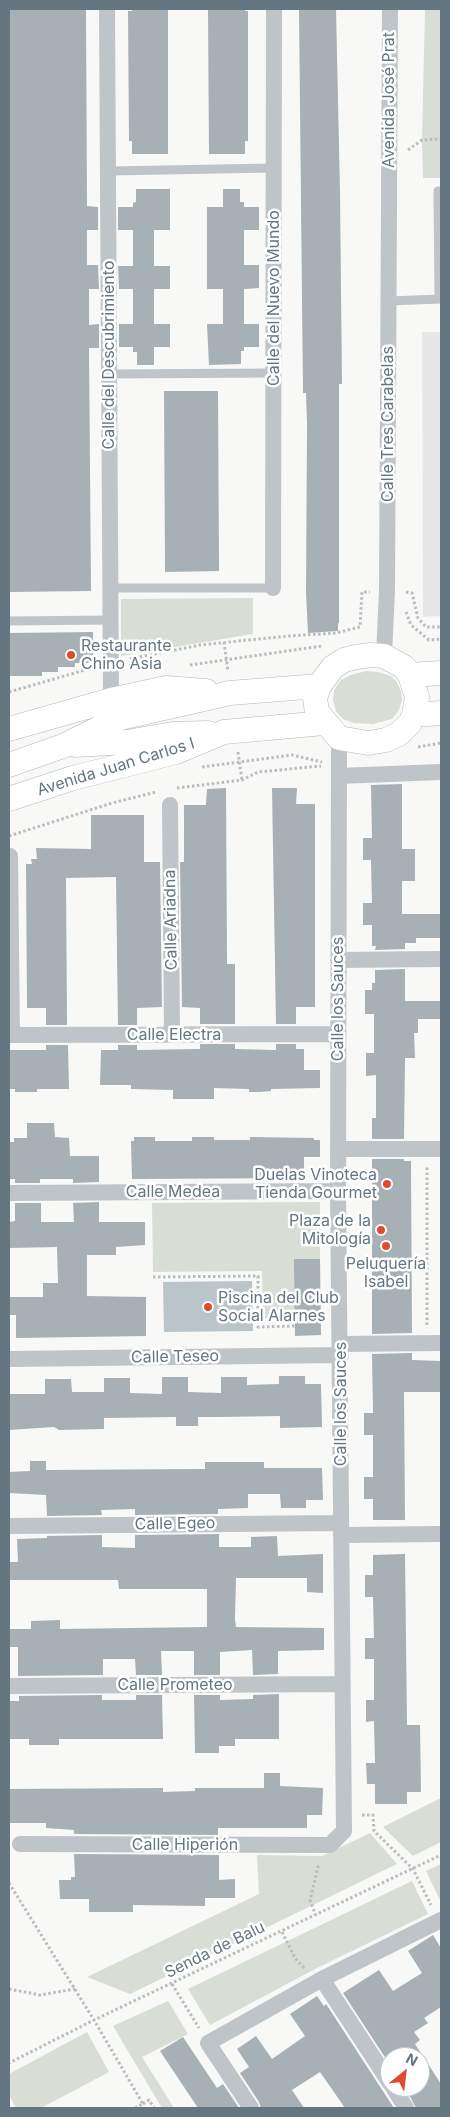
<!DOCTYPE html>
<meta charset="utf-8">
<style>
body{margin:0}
#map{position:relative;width:450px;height:2117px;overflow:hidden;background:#f8f8f6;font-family:Inter,sans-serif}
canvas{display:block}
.frame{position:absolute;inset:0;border:10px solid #647680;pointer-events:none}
.north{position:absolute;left:380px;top:2047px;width:50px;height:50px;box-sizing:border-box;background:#fff;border:1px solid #c1c8cc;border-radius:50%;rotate:29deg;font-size:14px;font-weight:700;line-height:20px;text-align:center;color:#647680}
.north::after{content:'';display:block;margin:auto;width:18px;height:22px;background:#e14b2d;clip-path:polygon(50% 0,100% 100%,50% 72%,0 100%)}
</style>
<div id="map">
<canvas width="450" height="2117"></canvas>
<div class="frame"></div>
<div class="north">N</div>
</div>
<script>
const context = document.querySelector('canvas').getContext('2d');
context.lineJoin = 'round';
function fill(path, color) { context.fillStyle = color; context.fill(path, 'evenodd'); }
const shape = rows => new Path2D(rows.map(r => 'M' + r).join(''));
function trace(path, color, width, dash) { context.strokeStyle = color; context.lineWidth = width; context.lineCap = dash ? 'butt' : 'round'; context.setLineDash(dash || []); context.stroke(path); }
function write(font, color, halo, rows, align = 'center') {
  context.font = font + ' Inter,sans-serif'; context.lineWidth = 5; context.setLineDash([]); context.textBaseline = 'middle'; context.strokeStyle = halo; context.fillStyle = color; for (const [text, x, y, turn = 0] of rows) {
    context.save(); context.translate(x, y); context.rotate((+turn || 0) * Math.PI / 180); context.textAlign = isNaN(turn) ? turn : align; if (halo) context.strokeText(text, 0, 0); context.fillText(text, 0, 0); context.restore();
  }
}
fill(shape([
 [422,332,441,332,441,616,423,617]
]), '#e6e8e7');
fill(shape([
 [425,9,441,9,441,178,423,178,422,140],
 [253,598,253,634,121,656,121,599],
 [366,671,378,672,391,676,396,681,401,691,402,700,399,710,392,719,373,724,354,723,343,719,336,711,333,700,334,690,341,680,351,675],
 [320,1202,320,1259,295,1259,295,1318,263,1318,262,1271,153,1272,152,1203],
 [441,1798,441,1842,413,1856,383,1827],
 [370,1833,397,1864,130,1994,87,1977,259,1894,257,1855,322,1856],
 [441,1864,441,1902,426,1871],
 [412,1881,428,1914,317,1968,210,2025,188,1989],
 [168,2001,188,2034,142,2057,174,2108,162,2108,113,2026],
 [87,2032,109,2072,41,2108,16,2108,9,2095,9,2074]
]), '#d8ddd5');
fill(shape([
 [252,1281,253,1331,164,1332,163,1282]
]), '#b9c5c9');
fill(shape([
 [9,9,86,9,87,206,98,207,98,230,87,230,87,265,98,265,99,289,89,289,89,325,99,324,99,348,89,348,91,591,9,592],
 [132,9,168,9,168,154,132,154,132,141,129,141,128,11,132,11],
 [208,9,245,9,245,11,248,11,248,141,245,141,245,154,209,154],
 [299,9,336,9,340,192,342,384,339,384,339,623,338,623,338,631,308,633,306,593,307,424,306,393,303,393],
 [136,189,170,189,170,230,154,230,154,266,170,266,170,289,154,289,154,324,170,324,170,347,154,347,154,365,137,365,137,352,133,352,133,347,119,347,119,324,133,324,133,289,119,289,118,266,133,266,133,230,118,230,118,207,133,207,133,203,136,202],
 [223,189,240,189,240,202,244,202,244,207,259,207,259,230,244,230,244,265,259,265,259,288,244,289,244,324,259,324,259,347,244,347,244,351,241,351,241,364,209,365,207,324,223,324,223,289,207,289,207,207,223,207],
 [164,391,218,391,219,571,165,572],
 [93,632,93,663,75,663,75,667,58,667,58,672,42,672,42,676,9,676,9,633],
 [402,784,402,849,415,849,415,881,402,881,402,914,441,914,441,938,416,938,416,943,405,943,405,949,375,950,376,946,372,946,372,925,363,925,363,903,372,903,371,860,363,860,363,838,372,838,371,785],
 [226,788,227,964,235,964,235,1024,200,1024,200,1008,182,1007,180,862,184,862,184,805,206,805,207,789],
 [272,788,297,788,296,804,315,804,315,1007,296,1007,296,1024,276,1024],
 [91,815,144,815,144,862,160,862,162,1007,137,1008,137,1025,118,1025,116,877,66,878,67,1025,46,1025,46,1008,27,1008,26,864,32,864,31,859,37,859,36,848,91,849],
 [405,969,405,1001,441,1001,441,1019,418,1019,418,1033,414,1033,415,1058,405,1058,404,1139,372,1139,372,1118,376,1118,376,1075,366,1076,366,1053,374,1053,374,1014,365,1014,365,990,372,990,372,983,375,983,375,970],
 [200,1044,235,1044,235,1049,276,1050,276,1044,296,1044,296,1049,304,1049,304,1070,320,1070,320,1088,271,1089,271,1091,260,1092,249,1092,249,1089,214,1088,214,1099,173,1099,173,1090,131,1089,131,1085,100,1085,101,1050,118,1050,118,1045,137,1045,137,1050,200,1049],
 [46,1045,68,1045,69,1089,37,1089,37,1092,15,1092,15,1089,9,1089,9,1050,46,1050],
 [27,1123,54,1123,55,1137,69,1138,70,1156,99,1156,99,1182,73,1183,73,1179,40,1179,40,1183,15,1183,15,1179,9,1179,9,1142,14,1142,14,1138,27,1138],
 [134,1137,155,1137,155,1141,192,1141,192,1137,214,1137,214,1140,250,1140,250,1137,314,1138,314,1140,320,1140,320,1157,304,1157,304,1178,132,1179,131,1141,134,1141],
 [372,1159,404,1159,404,1161,411,1161,412,1333,372,1334],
 [99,1202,99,1222,145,1222,145,1245,116,1247,116,1255,87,1255,87,1296,146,1297,146,1336,16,1338,16,1315,9,1315,9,1297,43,1297,43,1283,58,1283,57,1247,9,1248,9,1222,15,1221,15,1203,41,1203,41,1222,74,1222,73,1203],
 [294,1259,320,1259,321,1335,295,1336],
 [412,1353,412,1360,441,1361,441,1392,404,1392,405,1520,373,1520,373,1499,364,1499,364,1477,373,1477,373,1435,364,1435,364,1413,373,1413,372,1354],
 [279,1376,305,1376,305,1384,321,1384,322,1427,280,1428,280,1416,221,1417,198,1417,198,1426,176,1426,176,1417,104,1418,104,1429,59,1430,54,1427,9,1430,9,1394,45,1394,45,1379,71,1379,72,1392,104,1392,104,1378,130,1378,130,1393,162,1394,162,1377,188,1377,188,1392,221,1393,221,1377,247,1377,247,1385,279,1384],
 [30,1461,46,1461,46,1470,205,1469,205,1462,264,1462,264,1468,322,1468,323,1500,306,1500,306,1508,281,1508,280,1494,248,1494,248,1508,218,1509,218,1514,135,1515,135,1509,101,1510,102,1515,47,1516,46,1495,9,1493,9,1472,30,1471],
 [219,1534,219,1547,251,1547,251,1537,277,1536,278,1556,323,1554,323,1593,307,1592,307,1578,236,1578,235,1619,236,1627,324,1628,324,1650,278,1651,278,1674,253,1675,252,1650,220,1652,220,1675,194,1675,194,1651,161,1651,162,1675,136,1675,135,1659,103,1659,103,1675,18,1676,18,1647,9,1647,9,1629,31,1629,31,1621,60,1620,60,1629,207,1627,207,1589,119,1589,118,1580,9,1580,9,1562,18,1562,17,1539,47,1538,47,1536,102,1535,102,1547,135,1548,135,1535],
 [405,1554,407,1725,420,1725,421,1792,407,1792,407,1804,375,1804,375,1784,367,1784,366,1763,375,1763,374,1721,366,1722,366,1700,374,1700,374,1659,365,1659,365,1638,374,1638,373,1597,365,1597,365,1575,373,1575,373,1555],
 [279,1694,279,1739,235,1739,235,1746,219,1746,219,1753,195,1753,194,1695,220,1695,220,1700,253,1699,253,1695],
 [102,1695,102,1700,136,1700,136,1695,162,1695,163,1739,59,1739,59,1745,29,1745,29,1739,9,1739,9,1701,19,1701,19,1696],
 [264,1773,280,1773,280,1786,323,1788,322,1815,307,1815,307,1828,218,1828,218,1835,74,1834,74,1830,46,1828,46,1823,9,1823,9,1789,163,1788,163,1792,195,1791,195,1788,264,1788],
 [74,1854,219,1855,219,1880,235,1879,235,1898,205,1898,205,1906,133,1905,133,1912,89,1912,89,1899,60,1899,59,1880,71,1880,71,1877,75,1877],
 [433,1935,441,1948,441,2007,424,2018,428,2023,414,2032,420,2040,415,2044,441,2084,441,2108,416,2108,405,2087,420,2087,420,2057,390,2057,390,2065,343,1993,379,1970,393,1991,422,1973,408,1951],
 [317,1996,324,2006,326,2004,394,2108,345,2108,320,2072,292,2090,304,2108,261,2108,259,2102,240,2073,249,2067,237,2049,256,2036,272,2059,305,2036,290,2014],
 [183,2037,217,2088,223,2084,239,2108,198,2108,160,2051]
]), '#a6b0b5');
const secondary = shape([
 [371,655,384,656,404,667,410,675,417,697,414,715,410,723,399,734,386,740,368,743,339,738,317,712,315,698,319,686,333,667,344,660,356,657,371,655],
 [410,675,441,673],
 [414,715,441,713],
 [9,729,111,700,166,688,206,691],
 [75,745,127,742,173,734,208,733],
 [9,765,63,746,120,718,230,693,319,686],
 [9,799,73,778,176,752,224,732,324,723]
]);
trace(secondary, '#b2b8bc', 25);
trace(shape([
 [408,150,422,140,441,139],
 [406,592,412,593,418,618,426,627,441,627],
 [406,612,411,625,429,640,441,639],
 [224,642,228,671],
 [130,659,200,645,289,636,336,633,360,627,362,592,370,592],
 [190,665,322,646],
 [9,692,92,668],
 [418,747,441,743],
 [238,752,242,780],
 [202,767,292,755,322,762],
 [177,788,242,780,258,772,321,766],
 [9,836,112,803,156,792],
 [153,1277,258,1276,258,1327,295,1326],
 [427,1325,427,1166],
 [362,1815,373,1815,374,1831,413,1869,431,1905],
 [9,1883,94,2020,9,2063],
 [316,1916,310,1900,319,1863],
 [282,1932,295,1958,305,1969],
 [172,1984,199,2028],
 [9,1989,40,1995,75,1989],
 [143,2104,149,2100,154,2108],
 [135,2108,143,2104,94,2020,441,1855]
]), '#babdc0', 3, [2.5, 2.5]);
trace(shape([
 [109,171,273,168],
 [439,299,438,191,441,191],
 [389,301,441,299],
 [109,374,274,373],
 [110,588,273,588],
 [9,621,110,620]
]), '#bfc4c8', 9);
trace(shape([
 [107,9,111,700],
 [273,588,274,9],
 [384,656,387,591,390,9],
 [339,776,441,772],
 [170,805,172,1035],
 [10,856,12,1035],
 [338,960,441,959],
 [9,1035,338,1034],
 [338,1149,441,1149],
 [9,1193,338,1191],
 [340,1344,441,1343],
 [9,1359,341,1355],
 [9,1526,341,1523],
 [341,1535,441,1534],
 [9,1686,341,1684],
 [20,1844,330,1845,344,1831,338,1191,339,738],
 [322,1979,390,2083],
 [393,2087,406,2108],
 [251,2108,208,2043,322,1979,441,1920]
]), '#bfc4c8', 16);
trace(secondary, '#fff', 24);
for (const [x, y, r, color] of [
 [71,655,5,"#e14b2d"],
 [387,1184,5,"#e14b2d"],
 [381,1230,5,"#e14b2d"],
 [386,1246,5,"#e14b2d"],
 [208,1307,5,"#e14b2d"]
]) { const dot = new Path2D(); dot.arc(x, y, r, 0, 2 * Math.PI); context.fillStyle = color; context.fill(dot); trace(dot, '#fff', 2); }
write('16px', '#647680', '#fff', [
 ["Avenida José Prat",389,100,-90],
 ["Calle del Nuevo Mundo",274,298,-90],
 ["Calle del Descubrimiento",109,355,-90],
 ["Calle Tres Carabelas",388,424,-90],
 ["Avenida Juan Carlos I",116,767,-17],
 ["Calle Ariadna",171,920,-91],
 ["Calle los Sauces",338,999,-90],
 ["Calle Electra",174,1035],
 ["Calle Medea",173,1192],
 ["Calle Teseo",175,1357,-1],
 ["Calle los Sauces",341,1404,-90],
 ["Calle Egeo",175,1524,-1],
 ["Calle Prometeo",175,1685],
 ["Calle Hiperión",185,1845],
 ["Senda de Balu",215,1950,-26]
]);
write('16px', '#647680', '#fff', [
 ["Restaurante",81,646],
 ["Chino Asia",81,664],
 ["Duelas Vinoteca",377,1175,"right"],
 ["Tienda Gourmet",377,1193,"right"],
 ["Plaza de la",371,1221,"right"],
 ["Mitología",371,1239,"right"],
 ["Peluquería",386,1264,"center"],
 ["Isabel",386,1282,"center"],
 ["Piscina del Club",218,1298],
 ["Social Alarnes",218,1316]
], 'left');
</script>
